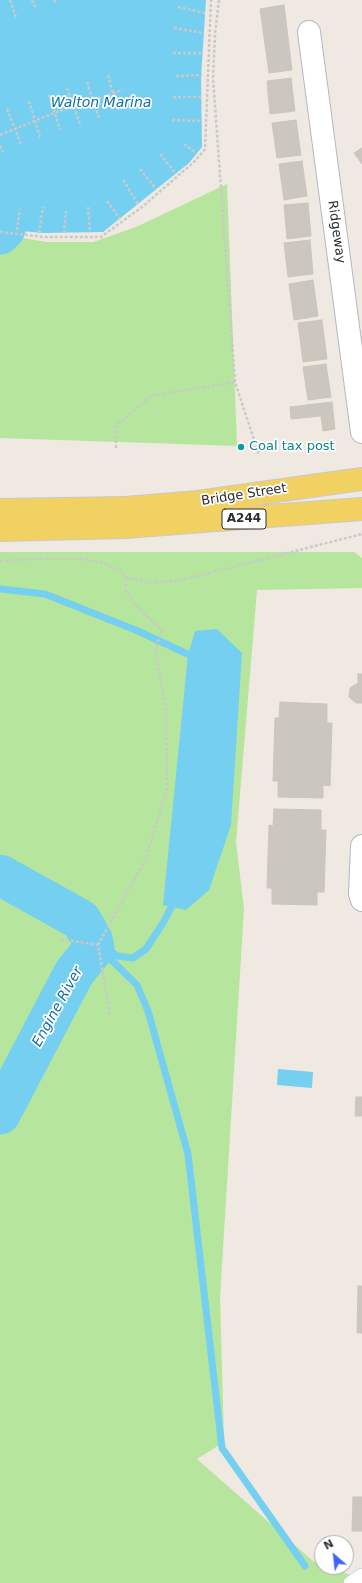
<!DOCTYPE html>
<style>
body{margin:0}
#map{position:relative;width:362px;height:1583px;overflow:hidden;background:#efe9e1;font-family:"DejaVu Sans",sans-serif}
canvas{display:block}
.north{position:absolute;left:314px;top:1535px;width:40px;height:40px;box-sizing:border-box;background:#fff;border:1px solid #ababab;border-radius:50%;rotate:332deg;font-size:11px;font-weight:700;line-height:16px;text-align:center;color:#2e2e2e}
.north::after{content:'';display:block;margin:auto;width:14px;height:18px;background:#4264fb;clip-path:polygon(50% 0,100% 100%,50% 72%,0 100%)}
</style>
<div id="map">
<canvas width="362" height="1583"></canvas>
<div class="north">N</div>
</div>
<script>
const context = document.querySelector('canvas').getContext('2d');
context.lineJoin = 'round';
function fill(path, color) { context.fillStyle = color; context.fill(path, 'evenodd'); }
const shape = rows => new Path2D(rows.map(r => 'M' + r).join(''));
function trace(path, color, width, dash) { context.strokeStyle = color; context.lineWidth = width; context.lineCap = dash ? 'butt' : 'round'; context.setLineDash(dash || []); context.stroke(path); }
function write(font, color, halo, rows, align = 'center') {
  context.font = font + ' "DejaVu Sans",sans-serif'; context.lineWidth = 3.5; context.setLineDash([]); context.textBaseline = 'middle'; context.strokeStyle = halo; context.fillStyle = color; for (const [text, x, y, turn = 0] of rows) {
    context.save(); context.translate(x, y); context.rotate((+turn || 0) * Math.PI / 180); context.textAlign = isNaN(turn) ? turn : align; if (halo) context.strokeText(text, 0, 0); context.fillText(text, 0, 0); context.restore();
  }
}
fill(shape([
 [227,184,237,446,0,438,0,234,46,242,93,242,136,227],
 [0,552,354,552,362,558,362,588,257,590,236,842,244,909,220,1297,224,1442,197,1459,313,1561,322,1565,322,1567,328,1567,362,1579,362,1583,0,1583]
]), '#b6e59e');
fill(shape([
 [0,0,206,0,201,77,202,147,189,163,103,232,43,233,0,229],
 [217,629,242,653,231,825,209,890,186,910,163,905,188,655,195,631],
 [278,1069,313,1072,312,1088,277,1085]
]), '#75cff0');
trace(shape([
 [0,589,45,594,138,631,194,657,195,659],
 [92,939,117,956,133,958,146,949,163,923,175,900],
 [94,948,100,949,137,985,148,1011,188,1154,222,1448,305,1566]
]), '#75cff0', 7);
trace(shape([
 [0,234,5,229],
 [0,875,81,920,92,939,94,948,74,973,0,1114]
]), '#75cff0', 41);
const building = shape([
 [284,5,292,70,269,73,260,9,284,5],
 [291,78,295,111,270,114,267,81,291,78],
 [296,120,301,155,277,158,272,123,296,120],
 [362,148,362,164,354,153,362,148],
 [302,161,307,196,284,200,279,164,302,161],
 [308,203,311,236,287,239,284,205,308,203],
 [310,240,313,274,288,277,284,243,310,240],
 [313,280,318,316,294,320,289,284,313,280],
 [322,320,327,359,303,362,298,323,322,320],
 [326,364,331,397,308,400,303,367,326,364],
 [332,402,335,429,323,431,321,416,291,419,290,407,332,402],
 [358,674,362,674,362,703,356,703,349,697,350,688,358,683,358,674],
 [280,702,327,704,327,723,332,723,330,786,323,785,323,798,278,797,278,781,273,781,275,718,279,718,280,702],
 [274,809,321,810,321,830,326,830,324,892,317,892,317,905,272,904,272,888,267,888,269,825,273,826,274,809],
 [356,1097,362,1097,362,1116,355,1116,356,1097],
 [358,1286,362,1286,362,1333,357,1333,358,1286],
 [353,1497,362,1497,362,1531,352,1531,353,1497]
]);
fill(building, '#cbc7bf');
trace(building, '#cbc5ba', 1);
const service = shape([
 [350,1583,362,1575]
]);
const minor = shape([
 [309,32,362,432],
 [362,846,360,894,362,900]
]);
const primary = shape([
 [125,508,198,502,362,479],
 [125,527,362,509]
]);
trace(service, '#b4b7c1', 14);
trace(minor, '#b4b7c1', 24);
trace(primary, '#c9c9c9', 24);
trace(shape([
 [10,0,16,17],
 [32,0,36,9],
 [54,0,56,3],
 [219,0,215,34,213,78,235,382,259,455],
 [178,7,205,13],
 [174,28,204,33],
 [173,53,203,53],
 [108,75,118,110],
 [176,76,202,75],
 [87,82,99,118],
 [67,88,80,124],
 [49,95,60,130],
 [173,97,202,97],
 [29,101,40,137],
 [7,109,21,144],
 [172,120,202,121],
 [0,135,54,113,123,90],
 [184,144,196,153],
 [0,146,3,152],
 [160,154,176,174],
 [140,169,156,189],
 [123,180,138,204],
 [107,201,120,219],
 [88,207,90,232],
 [17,230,20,209],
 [0,232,45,237,101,237,142,207,194,162,205,149,211,0],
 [39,233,43,207],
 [64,233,66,211],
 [116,448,116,426,151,396,235,382],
 [0,561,31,559,83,559,104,563,121,571,126,577,149,583,182,580,362,534],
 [61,939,98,945,110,1014],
 [98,945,146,858,167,789,166,708,155,650,162,630,137,607,126,591,126,577]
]), '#c9c9c9', 2.5, [3, 2]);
trace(service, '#fff', 13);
trace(minor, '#fff', 22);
trace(primary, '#f2d163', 22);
const primaryBridge = shape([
 [0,510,125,508],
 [0,530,125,527]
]);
trace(primaryBridge, '#c9c9c9', 24, []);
trace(primaryBridge, '#f2d163', 22);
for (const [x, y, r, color] of [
 [241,447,4,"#0f9aa8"]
]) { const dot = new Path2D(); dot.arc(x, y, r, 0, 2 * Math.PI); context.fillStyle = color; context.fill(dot); trace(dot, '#fff', 1.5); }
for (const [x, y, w] of [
 [244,519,44]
]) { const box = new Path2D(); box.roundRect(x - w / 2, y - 10, w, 20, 3); context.fillStyle = '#fff'; context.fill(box); trace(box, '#2e2e2e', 1); }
write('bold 12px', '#2e2e2e', null, [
 ["A244",244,519]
]);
write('13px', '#2e2e2e', '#fff', [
 ["Ridgeway",336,232,82],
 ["Bridge Street",244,495,-9]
]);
write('13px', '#0d838f', '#fff', [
 ["Coal tax post",249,447]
], 'left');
write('italic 14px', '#0d6fa3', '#fff', [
 ["Walton Marina",101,103],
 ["Engine River",58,1007,-61]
]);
</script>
